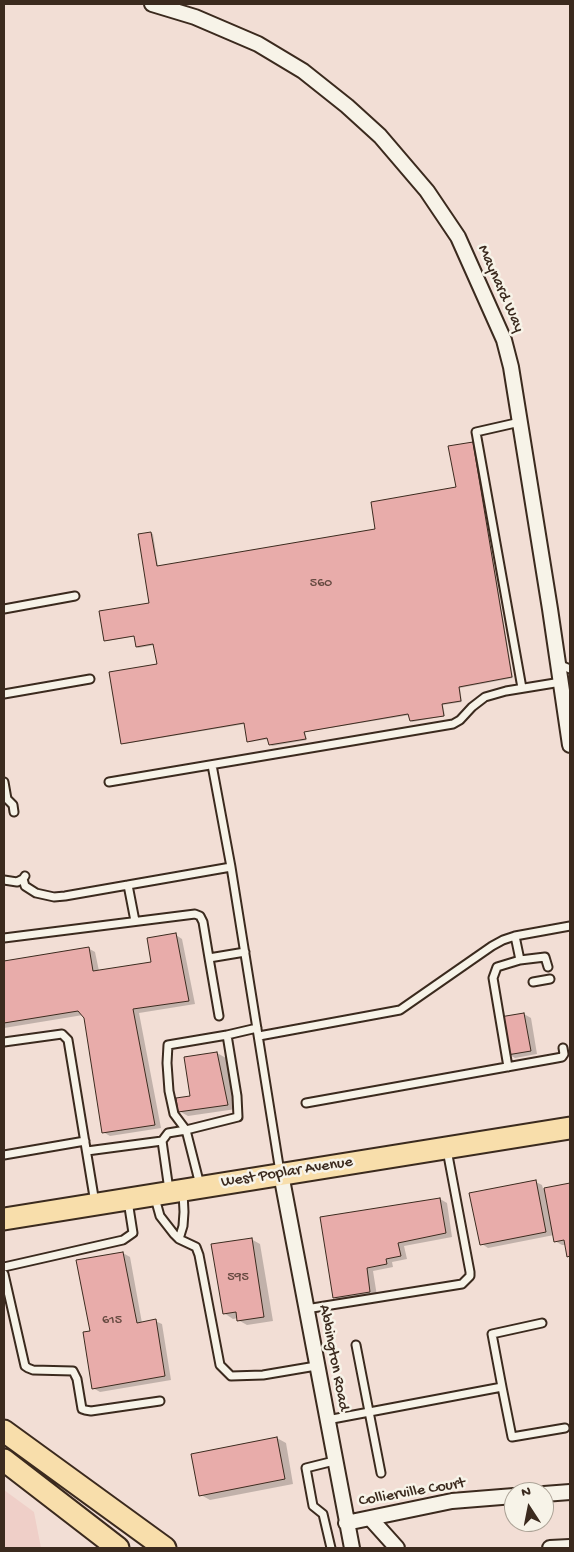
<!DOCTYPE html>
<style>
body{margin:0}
#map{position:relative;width:574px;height:1552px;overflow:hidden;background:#f2ded5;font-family:"Gochi Hand",sans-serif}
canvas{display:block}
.frame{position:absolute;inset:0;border:5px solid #3b2a1e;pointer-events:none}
.north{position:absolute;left:504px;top:1482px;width:50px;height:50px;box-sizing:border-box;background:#f7f3e8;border:1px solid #aca397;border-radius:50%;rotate:349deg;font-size:14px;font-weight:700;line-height:20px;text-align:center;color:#3b2a1e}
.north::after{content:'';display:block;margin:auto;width:18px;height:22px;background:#3b2a1e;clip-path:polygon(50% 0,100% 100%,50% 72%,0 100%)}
</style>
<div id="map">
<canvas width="574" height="1552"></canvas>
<div class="frame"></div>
<div class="north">N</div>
</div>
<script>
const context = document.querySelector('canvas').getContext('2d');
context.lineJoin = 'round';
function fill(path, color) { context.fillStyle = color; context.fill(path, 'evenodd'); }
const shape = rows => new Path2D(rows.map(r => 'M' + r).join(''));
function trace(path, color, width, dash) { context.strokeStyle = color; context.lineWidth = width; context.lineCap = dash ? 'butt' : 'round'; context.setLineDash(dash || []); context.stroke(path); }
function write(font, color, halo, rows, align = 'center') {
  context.font = font + ' "Gochi Hand",sans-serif'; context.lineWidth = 5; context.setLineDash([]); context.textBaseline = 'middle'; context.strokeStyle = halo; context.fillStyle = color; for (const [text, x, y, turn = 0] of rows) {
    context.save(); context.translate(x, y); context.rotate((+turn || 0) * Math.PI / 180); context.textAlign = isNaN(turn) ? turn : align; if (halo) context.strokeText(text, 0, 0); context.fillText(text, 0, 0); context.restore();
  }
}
fill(shape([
 [4,1490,34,1512,41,1548,4,1548]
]), '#efcfc8');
fill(shape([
 [472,443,474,444,513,678,460,688,462,702,443,705,445,716,412,722,411,721,410,715,305,732,307,740,272,746,270,744,269,739,250,742,248,741,245,724,124,744,122,743,158,665,155,645,138,648,137,647,135,636,107,641,105,640,150,604,151,533,153,534,158,567,376,530,458,488],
 [176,935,182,939,195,1004,139,1013,161,1128,110,1136,103,1132,86,1018,83,1015,4,1028,4,962,88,948,95,952,99,971,153,963],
 [524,1014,531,1018,537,1054,515,1058,508,1054],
 [217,1053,226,1058,236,1109,188,1116,179,1111,192,1097],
 [536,1182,542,1185,543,1189,570,1184,570,1257,568,1256,566,1245,562,1245,555,1241,554,1235,488,1248,482,1244],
 [440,1199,447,1203,452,1237,404,1246,407,1259,392,1262,393,1267,373,1271,377,1296,340,1301,334,1297],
 [251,1239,260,1244,273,1321,247,1325,238,1320,238,1318,233,1319,224,1313],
 [123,1253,130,1257,142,1323,155,1321,162,1324,171,1380,100,1392,93,1388,92,1332],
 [277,1438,286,1443,293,1484,210,1500,201,1495]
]), '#0003');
const building = shape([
 [473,442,512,677,459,687,461,701,442,704,444,716,410,721,408,714,304,732,306,739,269,745,267,738,247,742,244,723,121,744,109,672,157,664,153,644,136,647,134,636,104,641,99,611,149,603,138,534,151,532,157,566,375,529,371,502,456,487,448,446,473,442],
 [176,933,189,1001,133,1009,155,1125,102,1133,84,1018,78,1011,4,1023,4,961,89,947,93,971,151,962,147,938,176,933],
 [524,1013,531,1051,507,1055,500,1017,524,1013],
 [217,1052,228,1105,178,1112,176,1098,190,1096,184,1057,217,1052],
 [536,1180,546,1232,480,1245,469,1193,536,1180],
 [570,1183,570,1256,567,1257,564,1240,554,1242,544,1188,570,1183],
 [440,1198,446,1233,398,1243,401,1256,386,1259,387,1264,367,1268,370,1292,333,1298,320,1217,440,1198],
 [252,1238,264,1317,237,1321,236,1312,223,1314,211,1244,252,1238],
 [123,1252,137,1323,156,1319,165,1376,92,1389,83,1332,90,1331,76,1260,123,1252],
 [277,1437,285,1479,199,1496,191,1454,277,1437]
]);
fill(building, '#e8acaa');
trace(building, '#3b2a1e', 1);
const lane = shape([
 [520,422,476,432,522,688],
 [4,609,75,596],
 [558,664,570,669],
 [4,694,90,679],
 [212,765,231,867,280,1172],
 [4,782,7,799,13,805,14,812],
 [109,782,453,724,460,720,472,707,485,697,506,691,561,682],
 [23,879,25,886,36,893,54,897,65,896,231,867],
 [4,880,17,882,23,879,25,876],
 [128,885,135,921],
 [4,938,195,914,200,916,203,922,209,958,245,952],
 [209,958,219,1016],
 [520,960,545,957,548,967],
 [533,982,550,979],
 [259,1036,400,1010,492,946,503,940,515,936,570,926],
 [4,1042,62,1034,68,1040,95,1203],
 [508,1067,493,978,497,967,520,960,515,936],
 [306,1103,557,1058,562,1057,564,1054,563,1048],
 [162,1141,169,1190],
 [87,1151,162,1141,168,1133,186,1130,238,1117,237,1096,227,1035,257,1028],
 [4,1155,85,1141],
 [200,1185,186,1130,174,1114,169,1091,167,1063,168,1045,227,1035],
 [155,1198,160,1216,174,1234,179,1239,196,1247,199,1255,220,1365,231,1376,263,1375,316,1366],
 [179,1239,183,1226,184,1212,183,1192],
 [4,1267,123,1240,133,1233,128,1201],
 [4,1274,25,1366,28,1368,33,1370,73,1371,77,1379,82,1409,85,1410,91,1411,160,1401],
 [306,1309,462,1284,470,1276,470,1272,447,1150],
 [356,1345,381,1473],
 [502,1387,512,1437,565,1428],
 [327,1420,502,1387,492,1334,542,1323],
 [331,1548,323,1514,313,1506,306,1468,334,1461]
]);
const street = shape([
 [152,4,195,17,258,44,303,71,347,106,380,136,427,191,458,237,504,340,511,367,550,609,570,745],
 [281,1174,352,1548],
 [544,1494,570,1492],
 [370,1518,397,1548],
 [346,1523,452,1501,514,1496],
 [550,1548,570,1547]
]);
const primary = shape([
 [4,1219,570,1128],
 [4,1431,165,1548],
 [4,1460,118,1548]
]);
trace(lane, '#3b2a1e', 11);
trace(street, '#3b2a1e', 18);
trace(primary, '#3b2a1e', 25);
trace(lane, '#f7f3e8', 7);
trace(street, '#f7f3e8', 14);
trace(primary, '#f8deab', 21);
write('14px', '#664a41', null, [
 ["560",321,584],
 ["595",238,1278],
 ["615",112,1321]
]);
write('16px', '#3b2a1e', '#f7f3e8', [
 ["Maynard Way",500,289,66],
 ["West Poplar Avenue",287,1173,-9],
 ["Abbington Road",333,1358,79],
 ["Collierville Court",412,1493,-10]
]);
</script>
